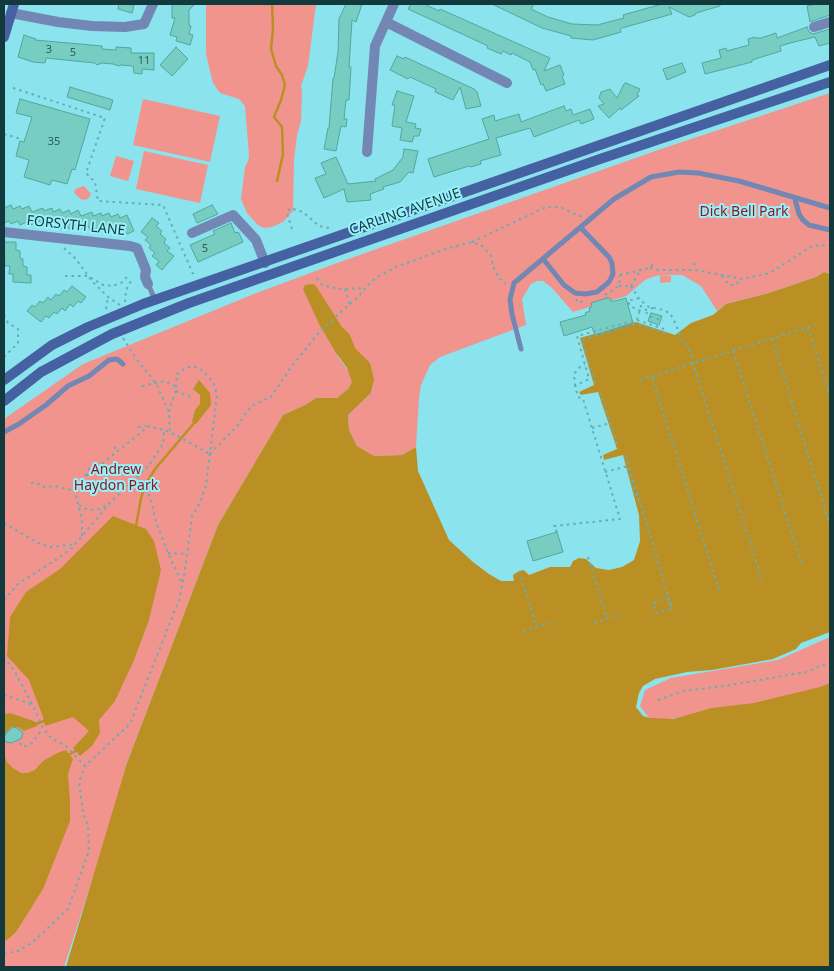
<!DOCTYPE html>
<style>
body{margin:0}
#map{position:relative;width:834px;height:971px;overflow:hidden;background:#8be3ed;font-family:"Noto Sans",sans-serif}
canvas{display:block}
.frame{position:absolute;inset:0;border:5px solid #13393d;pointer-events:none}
</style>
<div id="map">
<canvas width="834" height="971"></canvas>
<div class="frame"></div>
</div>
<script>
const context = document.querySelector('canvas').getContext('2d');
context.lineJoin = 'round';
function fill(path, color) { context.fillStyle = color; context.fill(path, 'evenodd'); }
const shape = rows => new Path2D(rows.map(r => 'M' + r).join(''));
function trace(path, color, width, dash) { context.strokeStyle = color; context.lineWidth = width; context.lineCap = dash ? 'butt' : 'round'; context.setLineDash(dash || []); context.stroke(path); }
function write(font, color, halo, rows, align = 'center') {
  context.font = font + ' "Noto Sans",sans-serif'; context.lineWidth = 4; context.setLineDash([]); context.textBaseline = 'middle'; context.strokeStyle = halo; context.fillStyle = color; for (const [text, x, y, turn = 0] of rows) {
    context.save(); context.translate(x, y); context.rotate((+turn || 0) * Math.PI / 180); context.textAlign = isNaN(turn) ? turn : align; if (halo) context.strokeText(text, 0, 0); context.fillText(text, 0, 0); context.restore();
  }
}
fill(shape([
 [206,4,316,4,308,66,301,86,302,92,301,122,297,135,294,160,293,211,283,222,272,227,264,228,258,225,247,213,241,199,245,167,248,161,249,156,245,106,239,99,220,93,213,83,206,54],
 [830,93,830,274,824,272,816,277,769,293,726,304,717,311,701,286,682,275,660,275,671,276,671,282,660,283,660,275,652,277,645,280,626,296,573,312,552,288,543,281,537,281,531,284,522,299,526,325,440,357,430,365,421,385,419,398,416,447,402,455,374,456,357,446,349,430,348,415,371,393,373,386,336,354,351,375,352,382,348,389,337,398,316,398,307,404,283,415,218,525,127,763,113,816,64,967,4,967,4,419,83,364,254,294,337,263,664,148],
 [143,99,220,116,210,162,133,145],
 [144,151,208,165,200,203,136,189],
 [116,156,134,161,128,181,110,176],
 [84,186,91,194,88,199,82,200,75,194,74,191,77,188],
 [830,637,830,692,652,722,640,706,645,690,671,678,778,660]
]), '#f1948d');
fill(shape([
 [824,272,830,274,830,632,801,643,796,649,773,659,712,670,687,672,655,679,643,686,639,693,636,707,643,716,650,718,673,719,712,708,754,703,820,687,830,683,830,967,66,967,127,763,218,525,283,415,307,404,316,398,337,398,348,389,352,382,347,368,336,353,319,324,303,289,305,285,313,284,316,286,342,327,350,335,355,348,370,363,374,379,371,393,348,415,349,430,357,446,374,456,402,455,416,447,418,471,449,540,473,562,489,574,501,581,514,581,513,575,519,571,524,570,529,575,550,567,570,567,573,561,579,558,586,559,596,568,609,570,622,567,634,560,640,541,639,515,623,455,604,460,603,455,617,449,598,392,581,395,579,392,594,385,580,338,636,322,675,335,691,323,713,315,726,304,769,293,816,277],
 [199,380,210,393,211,405,196,424,192,422,195,410,200,404,200,395,193,389],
 [113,516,146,529,154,541,161,570,149,620,134,660,115,701,99,720,100,733,92,746,80,756,73,748,89,731,73,717,45,726,43,717,29,680,7,656,10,617,26,592,60,569],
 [10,713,36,722,37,726,24,731,18,727,11,727,4,735,4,714],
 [66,750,73,759,68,774,70,800,70,821,43,889,16,932,7,940,4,941,4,754,7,762,13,768,21,773,27,773,35,770,43,761,57,753]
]), '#ba9025');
trace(shape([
 [272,4,273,28,271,49,276,66,282,75,285,85,281,100,274,117,282,127,283,154,277,181],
 [136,526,141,498,146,484,155,469,195,422],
 [36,724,44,721],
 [68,755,78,750]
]), '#ba9025', 2.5);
const building = shape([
 [119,4,134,5,132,13,118,9,119,4],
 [172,4,195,4,189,10,189,25,191,26,189,34,193,35,190,45,176,41,177,37,170,35,175,18,172,18,172,4],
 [346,4,362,4,356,22,352,20,349,67,351,67,349,100,346,100,344,119,347,119,346,127,341,126,336,151,324,149,328,128,329,128,333,78,334,78,338,52,339,19,346,4],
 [411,4,424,4,439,11,440,9,550,58,544,71,560,65,564,75,562,76,565,84,546,91,543,84,541,85,535,69,533,70,530,62,512,53,511,55,503,51,501,54,487,48,488,46,408,9,411,4],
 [492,4,534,4,531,9,548,17,572,24,597,25,624,18,623,15,662,4,720,4,720,6,696,13,695,15,689,17,669,7,672,14,622,28,620,30,621,32,593,40,571,38,571,36,542,28,492,4],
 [815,4,830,4,830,15,810,22,807,6,815,4],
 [807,27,809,32,813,34,830,29,830,43,819,46,815,37,794,42,780,46,781,51,752,60,752,62,705,74,702,63,721,58,719,50,726,48,727,51,749,45,748,39,755,37,755,38,761,38,776,33,777,38,807,27],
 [24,35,36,39,35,40,102,46,102,49,116,50,116,47,131,48,131,53,154,53,154,70,142,69,142,74,134,73,133,66,121,65,119,66,113,64,102,63,97,65,95,63,46,58,45,63,33,62,18,57,24,35],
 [176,47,188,59,172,76,160,65,176,47],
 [397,56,404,59,405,57,474,89,477,92,481,106,466,109,460,87,453,100,435,92,436,89,410,77,408,79,390,70,397,56],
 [682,63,686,72,667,80,663,69,682,63],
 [626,83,640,89,637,95,639,96,621,110,620,108,609,118,598,106,604,104,599,98,601,92,610,89,617,98,624,84,626,83],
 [70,87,113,100,110,110,67,97,70,87],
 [397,91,414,96,406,122,416,124,415,128,421,129,419,136,414,136,412,142,400,140,402,128,392,126,395,105,392,105,397,91],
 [20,99,90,119,75,170,72,169,67,184,52,180,50,185,24,177,29,160,16,156,20,141,24,142,32,117,16,113,20,99],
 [564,106,566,111,571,109,573,115,590,109,594,119,581,124,579,120,534,137,530,128,496,138,501,155,480,161,481,164,471,167,469,166,434,177,428,159,489,139,482,119,494,115,495,121,519,114,521,122,564,106],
 [404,149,418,151,413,173,409,172,400,182,383,187,384,189,370,194,371,200,347,202,344,189,324,198,315,178,326,174,321,163,336,157,348,184,376,181,375,179,393,170,403,157,404,149],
 [11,205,13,209,20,206,22,209,29,206,32,212,43,208,44,211,52,208,53,212,60,209,62,213,69,210,71,214,78,210,81,216,92,212,93,216,101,213,102,216,109,213,111,217,118,214,120,218,127,215,134,231,127,234,125,231,118,234,116,230,109,233,108,229,100,232,99,228,91,231,88,226,78,230,76,227,69,229,67,226,60,229,58,225,51,228,49,224,42,227,40,221,28,226,27,222,20,225,18,221,11,224,9,221,4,223,4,208,11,205],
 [212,205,218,214,197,223,193,214,212,205],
 [152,218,159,223,156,226,162,231,160,234,166,239,164,243,170,248,167,251,174,256,162,270,156,265,159,261,152,256,155,253,149,248,151,245,145,240,148,237,141,232,152,218],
 [231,223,235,233,238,232,239,233,243,242,198,262,190,245,215,234,213,231,231,223],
 [4,242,16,242,16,250,20,251,20,258,23,259,23,266,27,267,27,275,31,275,31,283,13,282,13,274,9,274,10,266,5,266,4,242],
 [72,286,86,297,81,303,78,301,73,307,70,304,65,311,62,308,57,314,54,312,49,318,46,316,41,322,27,311,32,305,35,307,40,301,43,303,48,297,51,300,56,294,59,296,64,290,67,292,72,286],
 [607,298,610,298,611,301,615,301,626,298,633,323,595,335,592,327,564,336,560,322,586,315,585,313,590,311,589,308,592,307,591,303,607,298],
 [651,313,662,316,659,325,648,321,651,313],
 [557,532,563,552,533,561,527,541,557,532],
 [13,727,17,728,23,733,21,739,11,743,6,742,4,738,6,733,13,727]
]);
fill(building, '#77cdc2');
trace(building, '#50a79d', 1);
trace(shape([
 [13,88,105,118,86,173,95,182,98,201,163,205,194,276],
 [4,134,21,139],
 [292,229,287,213,290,208,303,212,319,226,329,228],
 [472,242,546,207,560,207,582,217],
 [64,248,76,259,91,280,108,297,120,305],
 [694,263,696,270],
 [650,268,659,270,696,270,742,279,770,273,812,246,830,245],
 [620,275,650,268,653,264],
 [65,276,88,276,103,285,112,286,121,283,129,275],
 [722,276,729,285,735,285,742,279],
 [317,278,321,284,329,287,342,289,365,288],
 [619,286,631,286],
 [631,286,640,300,649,307,664,310,670,314,673,318,682,340,687,344,762,580],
 [631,286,641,269],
 [345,289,350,305],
 [605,295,619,286,620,275],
 [639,298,628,301,630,306,641,311,653,308],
 [576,299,578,303,584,301],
 [125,302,126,290,132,279],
 [106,309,108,297],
 [646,312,649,316,663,321],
 [4,315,8,323,18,329,18,343,4,357],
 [637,320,642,302],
 [808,327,830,397],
 [123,338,137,360,156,383,169,412,170,432],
 [772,338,830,525],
 [733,351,803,567],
 [652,377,720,593],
 [640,380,815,325],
 [595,383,582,340,636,324,669,334],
 [142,386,164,381,175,386],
 [575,386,574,374,580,367,585,365],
 [176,391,193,398],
 [600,392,618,447],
 [138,427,146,426],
 [592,428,610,423],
 [114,447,118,451],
 [210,454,239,424,247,411,253,405,271,397,292,366,321,330,360,295,366,287,377,277,398,266,446,249,472,242,482,246,491,256,493,266,499,278,506,284],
 [626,455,672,609,656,613,653,603,668,598,672,609],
 [605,472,628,466,637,499,639,499],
 [85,476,90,467],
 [133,482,150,496,156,522,168,553,182,583],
 [31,483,37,483,43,487,55,486,75,491],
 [79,505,89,510,99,509,107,505],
 [4,523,38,543,50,547,75,544],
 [557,532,554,526,620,519,583,399,578,397,575,386,589,379,577,336,637,320,664,329],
 [82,536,82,520,75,491,84,478,149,426,170,432,210,454],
 [168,553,187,554],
 [588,557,607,618],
 [519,571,537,627],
 [4,600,18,584,57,559,72,548,109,504,150,464,163,444,164,431],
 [594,623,620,614],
 [523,631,551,623],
 [4,657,15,672,33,706],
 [4,695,28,703,34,708,42,726,51,738,66,746,85,766],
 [658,700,684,691,724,686,806,672,830,662],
 [20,743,23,747,32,743,42,729],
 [4,954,18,951,33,942,68,909,89,851,88,826,83,813,79,782,85,766,130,724,179,600,184,576,192,517,200,503,206,485,215,413,217,394,213,382,203,371,196,367,187,367,177,374,176,390,169,412]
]), '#66aeb6', 2, [2.5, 4]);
trace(shape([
 [795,199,799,214,803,220,809,225,830,230],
 [544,260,564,285,575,293,585,294,597,292,609,282,613,274,612,263,609,257,581,228],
 [148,284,155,300],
 [521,349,512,314,510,299,514,283,614,199,651,177,679,172,698,173,739,181,830,208],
 [4,432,19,424,46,405,68,386,89,376,109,360,117,359,123,364]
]), '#7287b3', 5);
trace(shape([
 [11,13,58,22,92,26,125,27,144,24,153,4],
 [386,22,507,83],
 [814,27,830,22],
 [367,152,375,46,394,4],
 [4,232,130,246,137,248,146,270,145,277,148,284],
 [192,233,233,215,256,240,265,263]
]), '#7287b3', 10);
trace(shape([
 [4,37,14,4],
 [4,380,52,345,88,327,143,304,830,65],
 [4,401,41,372,112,334,189,303,600,159,830,82]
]), '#4561a1', 10);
write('11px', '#2c5e5e', null, [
 ["3",49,50],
 ["5",73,53],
 ["11",144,61],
 ["35",54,142],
 ["5",205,249]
]);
write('14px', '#13393d', '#98f0fa', [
 ["CARLING AVENUE",405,212,-19],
 ["FORSYTH LANE",76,226,6]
]);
write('14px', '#8a151a', '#98f0fa', [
 ["Dick Bell Park",744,212],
 ["Andrew",116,470],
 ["Haydon Park",116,486]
]);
</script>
